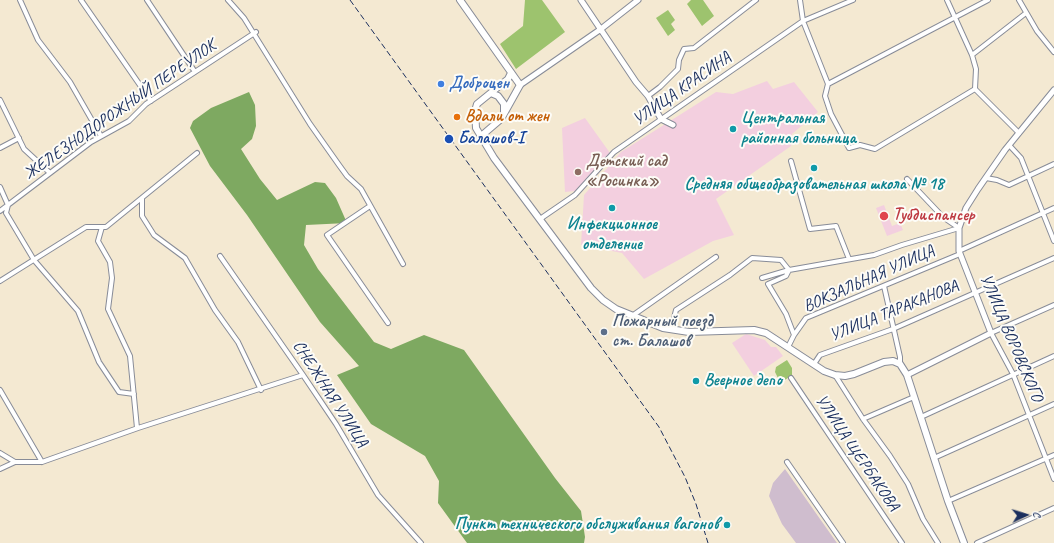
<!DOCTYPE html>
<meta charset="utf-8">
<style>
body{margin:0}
#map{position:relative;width:1054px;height:543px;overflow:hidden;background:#f4e9d2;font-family:Caveat,sans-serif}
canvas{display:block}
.north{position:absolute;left:1006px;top:495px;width:40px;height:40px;-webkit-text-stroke:3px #fdfcf7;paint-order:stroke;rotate:86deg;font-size:11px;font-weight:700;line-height:16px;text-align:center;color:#1b2f5e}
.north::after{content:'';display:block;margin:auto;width:14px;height:18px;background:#1b2f5e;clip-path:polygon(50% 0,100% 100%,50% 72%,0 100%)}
</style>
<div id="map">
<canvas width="1054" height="543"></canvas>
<div class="north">С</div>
</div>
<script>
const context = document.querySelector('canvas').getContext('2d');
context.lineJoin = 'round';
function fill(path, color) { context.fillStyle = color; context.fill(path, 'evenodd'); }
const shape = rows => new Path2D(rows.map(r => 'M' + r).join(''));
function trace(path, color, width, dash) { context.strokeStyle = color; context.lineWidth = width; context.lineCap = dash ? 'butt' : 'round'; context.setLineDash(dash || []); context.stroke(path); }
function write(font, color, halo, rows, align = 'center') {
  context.font = font + ' Caveat,sans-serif'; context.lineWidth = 4; context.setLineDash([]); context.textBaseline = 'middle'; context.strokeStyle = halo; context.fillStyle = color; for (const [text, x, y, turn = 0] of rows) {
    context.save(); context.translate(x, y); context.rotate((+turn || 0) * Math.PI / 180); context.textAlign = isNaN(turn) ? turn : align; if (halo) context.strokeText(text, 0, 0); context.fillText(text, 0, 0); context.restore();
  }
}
fill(shape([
 [767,81,773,89,794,82,818,112,792,134,791,146,716,199,734,235,713,241,644,279,622,253,581,245,584,195,621,152,716,92,733,94],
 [585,118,610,153,575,191,565,192,562,128],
 [884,205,892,226,900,223,903,230,887,236,876,208],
 [746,334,765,340,771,347,776,347,783,356,754,376,732,343]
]), '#f3cfdf');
fill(shape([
 [785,469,820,519,837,543,796,543,782,524,769,496,773,483]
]), '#cfbdce');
fill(shape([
 [525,0,542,0,565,32,516,69,500,44,523,26],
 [691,0,703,0,714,16,702,26,687,4],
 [668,10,675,20,671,24,675,30,668,36,656,18],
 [787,360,792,368,792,375,785,380,778,378,775,372,776,367]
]), '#9dc36e');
fill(shape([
 [249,92,255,105,256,126,252,139,241,149,260,179,277,200,315,182,325,183,336,198,347,223,306,225,304,245,318,269,374,342,391,349,424,335,464,350,555,478,581,511,585,537,584,543,467,543,438,503,439,481,425,456,371,424,337,375,359,366,320,322,247,215,210,166,190,128,193,121,211,108]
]), '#7ea961');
const minor = shape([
 [20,0,38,40,70,82,101,136],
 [81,0,151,101],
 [147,0,195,72],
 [228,0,244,18,310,124,339,165,347,176,361,189,403,264],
 [800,0,803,21,828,84,825,96,831,114,849,148,860,145,875,149,975,89],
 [947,0,972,55,976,69,975,89,1019,133],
 [1019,0,1037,31,1054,52],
 [972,55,1026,13],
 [828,84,988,0],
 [648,96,660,87,678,69,679,60,684,49,694,48,756,0],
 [0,100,24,149,50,173],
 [1009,145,1021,158,1054,241],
 [0,148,19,138],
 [791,161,810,229,836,226,849,259],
 [986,178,997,180,1009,185,1054,164],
 [907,179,943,217,959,228],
 [0,187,8,205,6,213,34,260,78,311,99,362,119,392,134,394],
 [142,198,142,216,154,235,185,258,215,310,238,342,261,390],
 [370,206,327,235,388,323],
 [0,211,91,142,129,121,146,104,256,32],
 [540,219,575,195,614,152,803,21,853,0],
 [102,227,98,241,110,262,112,278,108,309,130,356,137,428],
 [959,251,1054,208],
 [220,256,303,375,336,424,378,495,421,543],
 [762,278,789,270,874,255,902,245,959,228],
 [0,281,86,227,106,227,197,153],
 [884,286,900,357,900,364],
 [1054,305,991,333,1013,374,1054,479],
 [632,316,716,257],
 [671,330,676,310,730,275,752,258,781,260,789,270],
 [794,335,806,318,960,254],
 [788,347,794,335,786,314,768,284,786,276,789,270],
 [814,364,820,355,893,329,1054,258],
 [835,375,863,419,890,456,908,484,923,519,938,543],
 [791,378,902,543],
 [0,390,42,462],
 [921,417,1054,356],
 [863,419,914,397],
 [0,453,15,462],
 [934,458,1054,404],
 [787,462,843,543],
 [0,469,15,462,42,462,138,428,303,375],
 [948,501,1054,455],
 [977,543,1054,508]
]);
const tertiary = shape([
 [581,0,636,82,648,96,661,119,673,125],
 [520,85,601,29,638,0],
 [907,375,991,333,959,251,959,228,966,208,978,189,1005,150,1054,90]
]);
const secondary = shape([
 [460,0,520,85,501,119,480,137],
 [511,73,508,79,477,104,475,111,476,128,494,158,591,288,603,300,616,309,663,328,689,332,754,330,766,333,824,371,835,375,845,376,854,374,884,362,893,361,900,364,907,375,948,501,964,543],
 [491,93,498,96,504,104,504,112]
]);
trace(minor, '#888c98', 6);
trace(tertiary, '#888c98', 7);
trace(secondary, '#888c98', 8);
trace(minor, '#fff', 4);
trace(tertiary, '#fff', 5);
trace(secondary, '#fff', 6);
trace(shape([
 [350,0,659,427,685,477,696,504,708,543]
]), '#1b2f5e', 1, [6, 3]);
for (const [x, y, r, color] of [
 [441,84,4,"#3f7fe0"],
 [457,117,4,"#e8710a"],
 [733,129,4,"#0f9aa8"],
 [449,139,5,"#1a4fb4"],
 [814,168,4,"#0f9aa8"],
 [578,172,4,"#8d6e63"],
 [612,208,4,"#0f9aa8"],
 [884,216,5,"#e0444e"],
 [604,332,4,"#5c6f8a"],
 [696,381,4,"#0f9aa8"],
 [727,525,4,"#0f9aa8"]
]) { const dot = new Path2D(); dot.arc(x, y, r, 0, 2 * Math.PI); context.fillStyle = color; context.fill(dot); trace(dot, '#fdfcf7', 1.5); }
write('bold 17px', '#366cbe', '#fdfcf7', [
 ["Доброцен",449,84]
], 'left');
write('17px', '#1b2f5e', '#fdfcf7', [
 ["УЛИЦА КРАСИНА",682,89,-35],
 ["ЖЕЛЕЗНОДОРОЖНЫЙ ПЕРЕУЛОК",120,110,-35],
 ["ВОКЗАЛЬНАЯ УЛИЦА",869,279,-24],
 ["УЛИЦА ТАРАКАНОВА",894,311,-22],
 ["УЛИЦА ВОРОВСКОГО",1011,338,67],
 ["СНЕЖНАЯ УЛИЦА",330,394,57],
 ["УЛИЦА ЩЕРБАКОВА",857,453,56]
]);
write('bold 17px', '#c56008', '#fdfcf7', [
 ["Вдали от жен",465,117]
], 'left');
write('bold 17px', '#0d838f', '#fdfcf7', [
 ["Центральная",741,119],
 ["районная больница",741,139],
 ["Средняя общеобразовательная школа № 18",814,185,"center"],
 ["Инфекционное",612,225,"center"],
 ["отделение",612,245,"center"],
 ["Веерное депо",704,381],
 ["Пункт технического обслуживания вагонов",719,525,"right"]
], 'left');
write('bold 17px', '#164399', '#fdfcf7', [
 ["Балашов-I",458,139]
], 'left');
write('bold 17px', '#785e54', '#fdfcf7', [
 ["Детский сад",586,162],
 ["«Росинка»",586,182]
], 'left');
write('bold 17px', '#be3a42', '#fdfcf7', [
 ["Тубдиспансер",893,216]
], 'left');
write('bold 17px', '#4e5e75', '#fdfcf7', [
 ["Пожарный поезд",612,322],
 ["ст. Балашов",612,342]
], 'left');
</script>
